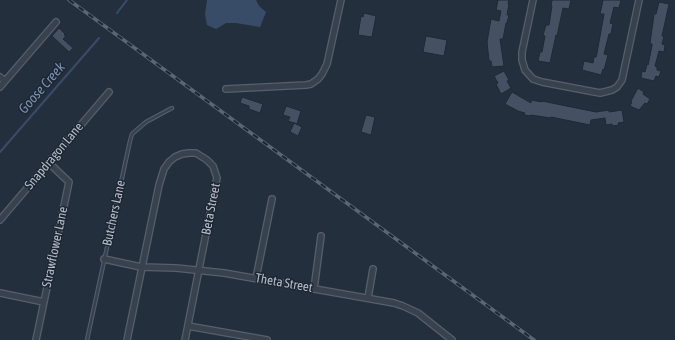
<!DOCTYPE html>
<style>
body{margin:0}
canvas{display:block;background:#242f3e}
</style>
<canvas width="675" height="340"></canvas>
<script>
const context = document.querySelector('canvas').getContext('2d');
context.lineJoin = 'round';
function fill(path, color) { context.fillStyle = color; context.fill(path, 'evenodd'); }
const shape = rows => new Path2D(rows.map(r => 'M' + r).join(''));
function trace(path, color, width, dash) { context.strokeStyle = color; context.lineWidth = width; context.lineCap = dash ? 'butt' : 'round'; context.setLineDash(dash || []); context.stroke(path); }
function write(font, color, halo, rows, align = 'center') {
  context.font = font + ' "Asap Condensed",sans-serif'; context.lineWidth = 3; context.setLineDash([]); context.textBaseline = 'middle'; context.strokeStyle = halo; context.fillStyle = color; for (const [text, x, y, turn = 0] of rows) {
    context.save(); context.translate(x, y); context.rotate((+turn || 0) * Math.PI / 180); context.textAlign = isNaN(turn) ? turn : align; if (halo) context.strokeText(text, 0, 0); context.fillText(text, 0, 0); context.restore();
  }
}
fill(shape([
 [207,0,256,0,259,6,266,12,260,27,236,23,226,23,216,29,207,25,205,14]
]), '#394c67');
trace(shape([
 [117,13,127,0],
 [0,152,99,38]
]), '#394c67', 2);
const building = shape([
 [498,0,509,0,508,4,509,4,507,15,509,15,507,23,506,23,503,39,500,39,504,66,492,67,491,61,489,61,487,42,491,19,499,21,501,11,496,10,498,0],
 [552,0,571,0,569,9,563,8,557,36,556,35,550,63,538,61,540,52,542,52,545,36,543,35,546,25,549,25,552,6,551,6,552,0],
 [603,0,621,0,619,8,614,7,610,23,613,24,611,34,609,34,604,54,608,55,604,70,603,69,601,75,582,70,584,61,593,63,594,57,596,57,597,53,604,14,600,14,603,0],
 [659,2,669,4,662,36,664,36,662,44,665,45,664,52,659,51,655,66,657,67,657,70,661,71,659,77,656,76,654,81,641,78,642,71,645,72,647,64,648,65,652,46,652,44,650,43,653,22,654,14,656,14,659,2],
 [364,13,376,16,372,37,358,35,361,16,363,17,364,13],
 [59,28,65,34,64,35,66,36,63,39,73,48,69,52,52,36,59,28],
 [426,36,447,40,444,56,423,52,426,36],
 [504,71,509,80,507,81,511,88,501,94,496,84,498,83,494,76,504,71],
 [638,88,644,92,643,94,650,99,647,104,645,103,639,110,630,106,632,102,631,101,638,88],
 [512,92,531,103,531,100,542,102,542,101,596,112,609,110,609,112,622,110,624,122,618,123,619,125,612,126,612,124,606,125,605,118,591,120,590,125,551,117,551,118,531,115,531,116,524,115,525,113,518,111,505,104,512,92],
 [242,97,263,104,260,113,249,109,249,106,240,103,242,97],
 [286,106,301,111,297,124,288,121,290,117,283,115,286,106],
 [366,115,375,117,371,135,361,132,366,115],
 [294,123,302,127,298,136,290,132,294,123]
]);
fill(building, '#455162');
trace(building, '#1f2835', 1);
const service = shape([
 [87,340,130,141,132,134,146,122,172,108]
]);
const minor = shape([
 [533,0,522,52,522,60,525,70,533,79,542,82,600,93,612,90,617,87,622,80,639,0],
 [0,77,5,81],
 [0,87,56,22],
 [226,89,306,85,311,84,318,79,322,74,327,64,341,0],
 [0,220,109,92],
 [104,259,141,267,176,268,224,273,394,303,403,306,418,313,452,340],
 [256,278,272,199],
 [314,289,321,236],
 [0,293,44,302],
 [368,298,373,269],
 [188,326,267,340],
 [36,340,69,182,49,163],
 [127,340,159,185,164,169,169,162,175,157,182,154,189,153,196,153,207,160,213,166,217,178,185,340]
]);
trace(service, '#565f6c', 4.5);
trace(minor, '#565f6c', 8);
trace(service, '#38414e', 2.5);
trace(minor, '#38414e', 5.5);
const rail = shape([
 [69,0,534,340]
]);
trace(rail, '#5a6575', 3.5);
trace(rail, '#1d2633', 2, [6]);
write('13px', '#b4bcc9', '#1d2633', [
 ["Snapdragon Lane",54,156,-50],
 ["Beta Street",211,209,-79],
 ["Butchers Lane",114,213,-78],
 ["Strawflower Lane",55,247,-78],
 ["Theta Street",284,283,10]
]);
write('italic 14px', '#7c92b1', '#1d2633', [
 ["Goose Creek",42,88,-49]
]);
</script>
